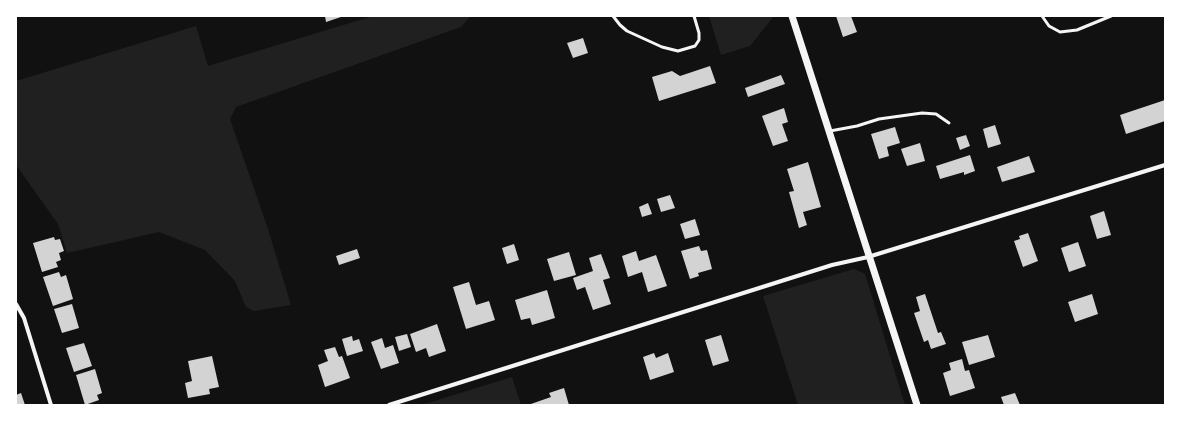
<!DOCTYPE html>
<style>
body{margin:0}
#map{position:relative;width:1181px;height:421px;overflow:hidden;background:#111;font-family:Rubik,sans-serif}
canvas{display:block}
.frame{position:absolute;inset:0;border:17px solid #fff;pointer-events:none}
</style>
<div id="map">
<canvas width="1181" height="421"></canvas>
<div class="frame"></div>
</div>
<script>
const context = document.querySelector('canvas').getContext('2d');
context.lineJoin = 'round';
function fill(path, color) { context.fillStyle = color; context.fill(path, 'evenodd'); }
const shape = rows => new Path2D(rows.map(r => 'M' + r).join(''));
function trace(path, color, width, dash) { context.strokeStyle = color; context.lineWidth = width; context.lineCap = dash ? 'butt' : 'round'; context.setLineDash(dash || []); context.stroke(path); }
fill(shape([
 [373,16,471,16,461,27,236,107,230,119,268,229,291,305,254,311,246,307,235,281,205,250,159,232,67,253,58,224,16,165,16,117,17,117,16,81,196,26,208,66],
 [709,16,774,16,750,46,721,55],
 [854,269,865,274,905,405,798,405,763,296],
 [512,377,521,405,421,405]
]), '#202020');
fill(shape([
 [325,16,344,16,326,22],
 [836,16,851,16,857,32,843,37],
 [583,38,588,53,573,58,567,43],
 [710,66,716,83,659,101,652,77,672,71,680,76],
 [781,75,785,84,748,97,745,88],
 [1165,100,1165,121,1126,134,1120,115],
 [784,108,788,122,782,124,788,141,773,146,762,116],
 [995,125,1001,144,988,148,983,129],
 [895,127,900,143,887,147,889,156,879,159,871,134],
 [966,135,970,146,960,150,956,138],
 [920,143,925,161,907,166,901,149],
 [970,155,975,171,964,175,964,172,940,179,936,166],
 [1029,156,1035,172,1002,182,997,167],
 [808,162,821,207,803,212,807,225,799,228,789,192,794,191,787,169],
 [670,195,675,208,661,212,657,199],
 [648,203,652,214,642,217,639,207],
 [1104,211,1111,235,1097,239,1090,216],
 [695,219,700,235,685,239,680,224],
 [1028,233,1038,261,1023,267,1014,241,1020,239,1019,236],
 [54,237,55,240,60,239,64,251,59,253,61,260,56,262,58,267,42,272,33,243],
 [1078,242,1086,266,1069,272,1061,248],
 [514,244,519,260,507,264,502,248],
 [699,246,701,251,707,250,712,269,698,273,699,276,690,279,681,251],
 [357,249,360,258,339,265,336,256],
 [636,251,639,261,656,255,667,286,648,292,642,272,628,277,622,256],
 [569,252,576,275,554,281,547,259],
 [601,254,610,278,603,280,611,304,593,310,585,287,577,290,573,278,593,271,589,258],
 [59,272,61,277,66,275,73,299,53,306,43,277],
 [469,282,476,305,489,301,495,320,466,329,453,287],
 [547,290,555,318,532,325,530,318,521,320,515,300],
 [925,294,938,333,941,332,946,344,931,349,928,340,924,342,914,313,920,311,916,297],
 [1092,294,1098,314,1075,322,1068,302],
 [72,304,79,328,62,333,54,309],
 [437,324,446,351,429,357,426,348,416,352,410,334],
 [407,334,411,347,399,351,395,337],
 [721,335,729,361,713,366,705,340],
 [988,335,995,357,969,365,962,342],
 [352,336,353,341,359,339,363,351,347,356,342,339],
 [382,338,385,348,393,345,399,363,381,369,371,342],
 [84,343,92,366,74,372,66,348],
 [335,347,339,357,342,356,350,378,325,387,318,365,328,361,324,350],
 [654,353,656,358,668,353,674,372,650,380,643,357],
 [212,356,219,387,209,389,210,394,188,398,185,383,192,381,188,361],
 [962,359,965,371,969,370,975,388,950,396,943,373,951,370,949,363],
 [95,369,102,393,97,395,99,400,85,405,76,375],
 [564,388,569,405,528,405,551,397,549,393],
 [21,393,25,405,16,405,16,395],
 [1015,393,1020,405,1004,405,1001,397]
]), '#d3d3d3');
trace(shape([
 [613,16,620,25,627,31,662,47,678,51,695,46,699,40,699,33,694,16],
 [1042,16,1049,26,1060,32,1077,30,1111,16],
 [830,131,857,126,879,119,922,113,936,114,949,123]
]), '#f5f5f5', 3);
trace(shape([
 [16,304,24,318,51,405],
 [389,405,832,265,868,257,1165,165]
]), '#f5f5f5', 4);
trace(shape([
 [792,16,917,405]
]), '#f5f5f5', 7);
</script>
